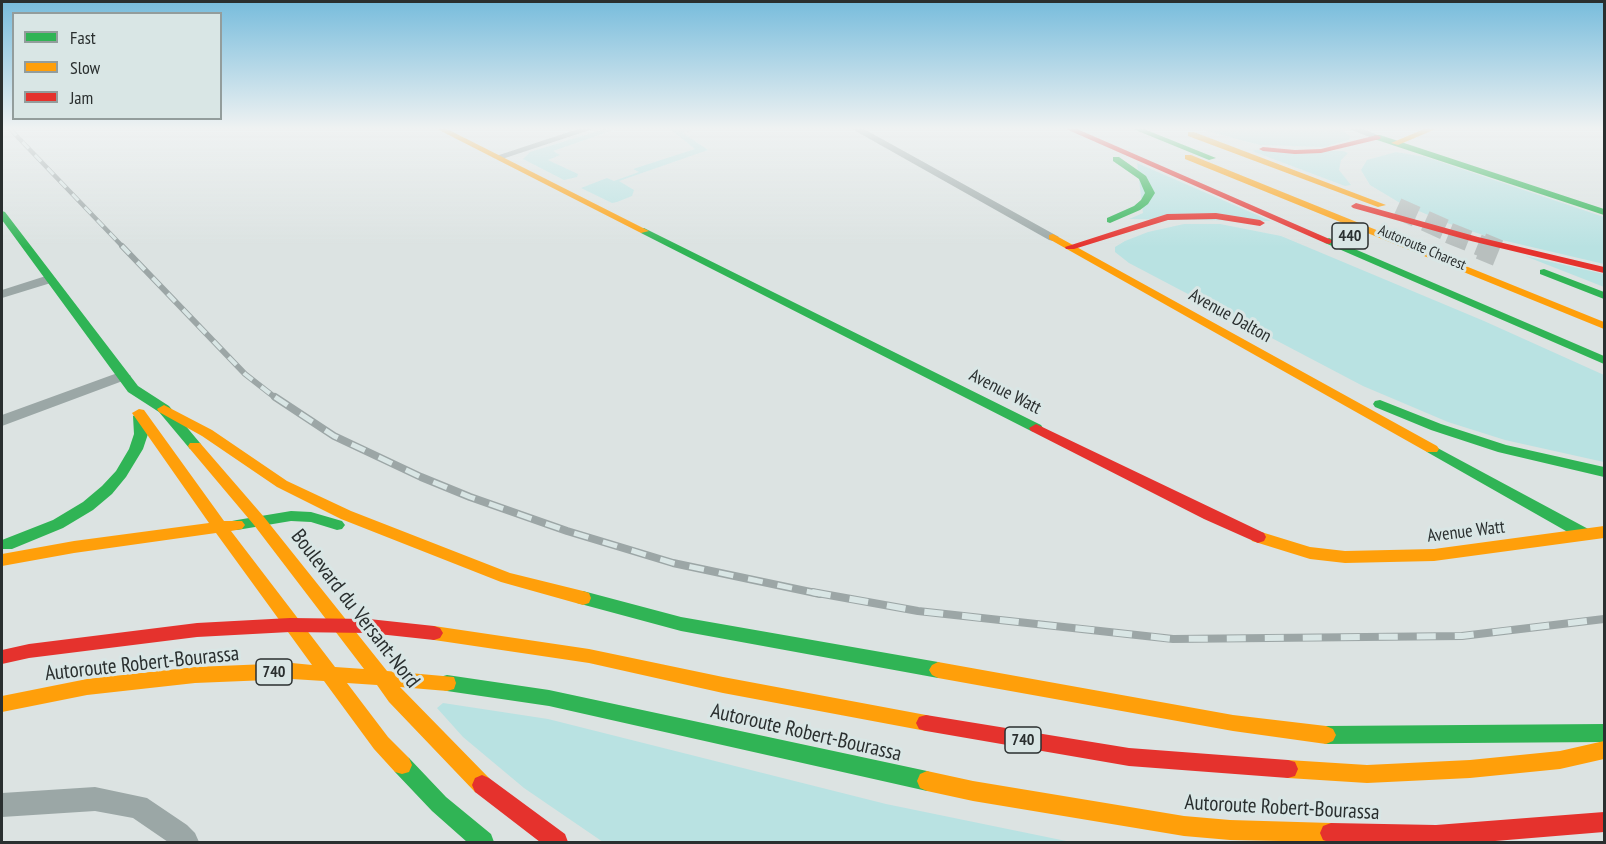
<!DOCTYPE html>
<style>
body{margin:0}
#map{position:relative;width:1606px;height:844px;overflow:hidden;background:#dce3e2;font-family:"PT Sans Narrow",sans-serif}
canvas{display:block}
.frame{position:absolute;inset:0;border:3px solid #2a2f2f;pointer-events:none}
.legend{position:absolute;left:12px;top:12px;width:210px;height:108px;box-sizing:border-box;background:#d9e6e5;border:2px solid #939d9c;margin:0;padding:8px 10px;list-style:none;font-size:18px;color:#2a2f2f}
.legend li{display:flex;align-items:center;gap:12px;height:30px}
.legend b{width:30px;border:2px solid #939d9c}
</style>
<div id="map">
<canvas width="1606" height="844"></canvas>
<div class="frame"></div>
<ul class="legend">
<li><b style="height:8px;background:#30b455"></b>Fast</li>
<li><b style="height:8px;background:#ff9f0a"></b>Slow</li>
<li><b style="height:8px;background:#e5322d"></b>Jam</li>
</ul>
</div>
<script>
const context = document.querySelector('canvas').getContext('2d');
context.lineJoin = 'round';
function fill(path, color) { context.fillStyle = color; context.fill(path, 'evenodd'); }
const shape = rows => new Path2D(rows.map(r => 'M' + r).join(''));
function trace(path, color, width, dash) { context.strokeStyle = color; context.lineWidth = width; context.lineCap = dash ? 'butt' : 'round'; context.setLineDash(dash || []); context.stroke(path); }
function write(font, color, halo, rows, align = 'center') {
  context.font = font + ' "PT Sans Narrow",sans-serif'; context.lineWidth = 6; context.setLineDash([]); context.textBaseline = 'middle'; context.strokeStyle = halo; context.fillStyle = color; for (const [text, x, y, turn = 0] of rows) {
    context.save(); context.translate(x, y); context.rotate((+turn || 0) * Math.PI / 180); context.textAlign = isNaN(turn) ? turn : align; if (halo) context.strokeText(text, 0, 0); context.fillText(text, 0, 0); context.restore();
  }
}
fill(shape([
 [604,129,614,130,553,151,560,155,548,160,578,174,577,177,564,180,523,159,530,152],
 [670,129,690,129,692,131,683,133,708,150,619,181,634,190,632,196,617,202,612,203,581,188,607,178,614,181,639,172,633,169,695,149],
 [1199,129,1340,129,1350,136,1349,140,1324,147,1260,145],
 [1255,150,1343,151,1348,153,1341,160,1339,170,1351,185,1345,186,1252,151],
 [1396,152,1426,157,1604,217,1604,264,1489,237,1447,223,1400,203,1370,185,1361,170,1367,160],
 [1137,163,1271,221,1129,219,1143,213],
 [1184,224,1220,224,1281,236,1484,321,1604,375,1604,462,1505,440,1448,422,1363,386,1129,263,1115,252,1115,247,1125,241,1148,232],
 [1525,256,1604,274,1604,287],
 [443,703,548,719,886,804,1071,842,603,842,524,788,463,737,437,708]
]), '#b9e2e2');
trace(shape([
 [1397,208,1448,231],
 [1449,233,1484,247]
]), '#b8bfbe', 21, [21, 10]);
trace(shape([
 [1481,246,1498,253]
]), '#b8bfbe', 27, [27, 14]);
fill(shape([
 [578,129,593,129,502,159,493,157,578,129],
 [852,129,864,129,1059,237,1053,241,1049,240,852,129],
 [1349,129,1364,129,1382,137,1377,140,1349,129],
 [49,275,56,279,54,282,2,298,2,290,49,275],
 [123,371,131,376,128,379,2,426,2,415,123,371],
 [95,787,147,798,187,825,195,833,199,842,168,842,133,818,95,811,2,817,2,793,95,787]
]), '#9ba7a6');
fill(shape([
 [1133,129,1144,129,1216,158,1209,160,1133,129],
 [1374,135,1380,135,1604,209,1604,215,1374,139,1374,135],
 [1113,157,1119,157,1146,176,1155,193,1148,204,1140,210,1110,223,1107,222,1107,218,1134,206,1141,200,1145,193,1139,179,1113,161,1113,157],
 [2,211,5,212,138,386,169,406,200,443,202,446,200,449,190,449,159,412,128,392,2,220,2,211],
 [644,228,1041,425,1043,428,1036,432,1031,431,641,233,641,229,644,228],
 [1329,238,1604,356,1604,364,1325,243,1324,241,1329,238],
 [1544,269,1604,292,1604,299,1540,274,1540,270,1544,269],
 [1380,400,1441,424,1506,445,1604,467,1604,477,1498,452,1431,430,1375,407,1373,404,1375,401,1380,400],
 [140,412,147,416,148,434,143,449,126,477,112,494,93,510,63,528,12,549,2,549,2,540,53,520,83,502,102,486,116,471,129,449,134,434,133,416,140,412],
 [1432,445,1592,531,1594,535,1592,539,1580,539,1427,452,1425,449,1432,445],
 [291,511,311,512,342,521,345,525,342,529,337,530,311,522,291,521,237,530,232,529,229,525,232,521,237,520,291,511],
 [583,591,681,617,938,662,944,665,947,670,944,675,938,678,681,631,577,603,575,598,577,593,583,591],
 [447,675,549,690,927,771,934,774,937,781,934,788,927,791,549,706,447,691,440,689,438,683,440,677,447,675],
 [1604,724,1604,742,1326,744,1319,741,1316,735,1319,729,1326,726,1604,724],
 [402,756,409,758,446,797,491,834,494,842,467,842,432,811,395,772,392,765,395,758,402,756]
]), '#30b455');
fill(shape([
 [437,129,447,129,649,231,641,233,437,129],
 [1424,129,1436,129,1398,145,1391,143,1424,129],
 [1188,132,1194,132,1386,205,1378,207,1188,136,1188,132],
 [1185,155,1191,155,1604,322,1604,329,1185,159,1185,155],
 [1053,234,1437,446,1439,449,1437,452,1427,452,1049,239,1049,235,1053,234],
 [164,405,212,430,287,481,351,511,510,573,583,591,589,593,591,598,589,603,583,605,501,582,341,519,277,487,202,436,159,412,157,409,164,405],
 [139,409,144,410,224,521,242,521,245,525,242,529,231,531,335,667,364,669,254,525,190,449,188,446,190,443,200,443,264,517,387,671,454,677,456,683,454,689,447,691,400,687,489,778,492,785,489,792,482,795,475,792,389,702,377,685,347,683,388,737,409,758,412,765,409,772,402,774,395,772,374,749,324,681,292,679,195,683,87,695,2,712,2,696,87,679,195,667,292,663,312,665,216,533,74,553,2,566,2,554,74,541,209,523,132,413,139,409],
 [1604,526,1604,538,1434,561,1345,563,1310,559,1252,541,1250,537,1252,533,1258,531,1310,547,1345,551,1434,549,1604,526],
 [434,626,589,649,723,677,926,715,933,717,936,723,933,729,926,731,723,693,589,663,434,640,428,638,425,633,428,628,434,626],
 [938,662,1233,715,1326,726,1333,729,1336,735,1333,741,1326,744,1233,731,938,678,932,675,929,670,932,665,938,662],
 [1604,741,1604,759,1560,769,1470,778,1367,783,1288,778,1281,776,1278,769,1281,762,1288,760,1367,765,1470,760,1560,751,1604,741],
 [927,771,973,781,1184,816,1230,820,1331,823,1339,826,1342,833,1339,840,1333,842,1230,840,1184,836,973,801,927,791,920,788,917,781,920,774,927,771]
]), '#ff9f0a');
fill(shape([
 [1066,129,1077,129,1334,241,1329,244,1325,243,1066,129],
 [1377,135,1381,137,1380,139,1321,153,1295,154,1263,151,1259,149,1263,147,1295,150,1321,149,1377,135],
 [1356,203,1478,237,1604,267,1604,273,1471,241,1353,208,1351,206,1356,203],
 [1216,213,1260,220,1265,223,1260,226,1216,219,1168,220,1074,249,1066,249,1065,247,1167,214,1216,213],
 [1036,424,1264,533,1266,537,1264,541,1258,543,1204,519,1031,431,1029,428,1036,424],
 [290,618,369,619,434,626,440,628,443,633,440,638,434,640,369,633,290,632,197,637,29,658,2,664,2,650,29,644,197,623,290,618],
 [926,715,1129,748,1288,760,1295,762,1298,769,1295,776,1288,778,1129,766,926,731,919,729,916,723,919,717,926,715],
 [482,775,489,778,565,834,568,842,540,842,475,792,472,785,475,778,482,775],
 [1604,812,1604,832,1483,842,1329,842,1323,840,1320,833,1323,826,1331,823,1436,825,1604,812]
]), '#e5322d');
const railFar3 = shape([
 [10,129,123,247]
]);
const railFar2 = shape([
 [122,246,245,374,277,399]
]);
const railFar1 = shape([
 [275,397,334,436,421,477,470,497,567,531,673,563,820,594]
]);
const rail = shape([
 [812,592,918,611,1173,639,1462,636,1604,619]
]);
trace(railFar3, '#9ca6a6', 4.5);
trace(railFar2, '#9ca6a6', 6);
trace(railFar1, '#9ca6a6', 8);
trace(rail, '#9ca6a6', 8);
trace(railFar3, '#d9e6e5', 3, [9]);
trace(railFar2, '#d9e6e5', 4, [11]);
trace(railFar1, '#d9e6e5', 5, [15]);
trace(rail, '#d9e6e5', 6, [19]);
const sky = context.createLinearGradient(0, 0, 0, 247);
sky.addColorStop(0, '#77bcdc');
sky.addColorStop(0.52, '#eff2f2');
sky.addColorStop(1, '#eff2f200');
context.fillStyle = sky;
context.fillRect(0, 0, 1606, 247);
write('15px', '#2a2f2f', '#d9e6e5', [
 ["Autoroute Charest",1422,248,23]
]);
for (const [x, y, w] of [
 [1350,236,36],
 [274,672,36],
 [1023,740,36]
]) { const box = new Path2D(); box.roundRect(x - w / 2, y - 13, w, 26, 4.5); context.fillStyle = '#d9e6e5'; context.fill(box); trace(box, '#2a2f2f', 1.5); }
write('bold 16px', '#2a2f2f', null, [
 ["440",1350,236],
 ["740",274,672],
 ["740",1023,740]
]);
write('18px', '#2a2f2f', '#d9e6e5', [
 ["Avenue Dalton",1230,316,29],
 ["Avenue Watt",1005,392,27],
 ["Avenue Watt",1466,532,-7]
]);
write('21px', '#2a2f2f', '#d9e6e5', [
 ["Boulevard du Versant-Nord",355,609,52],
 ["Autoroute Robert-Bourassa",142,664,-6],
 ["Autoroute Robert-Bourassa",806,733,13],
 ["Autoroute Robert-Bourassa",1282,808,3]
]);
</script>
